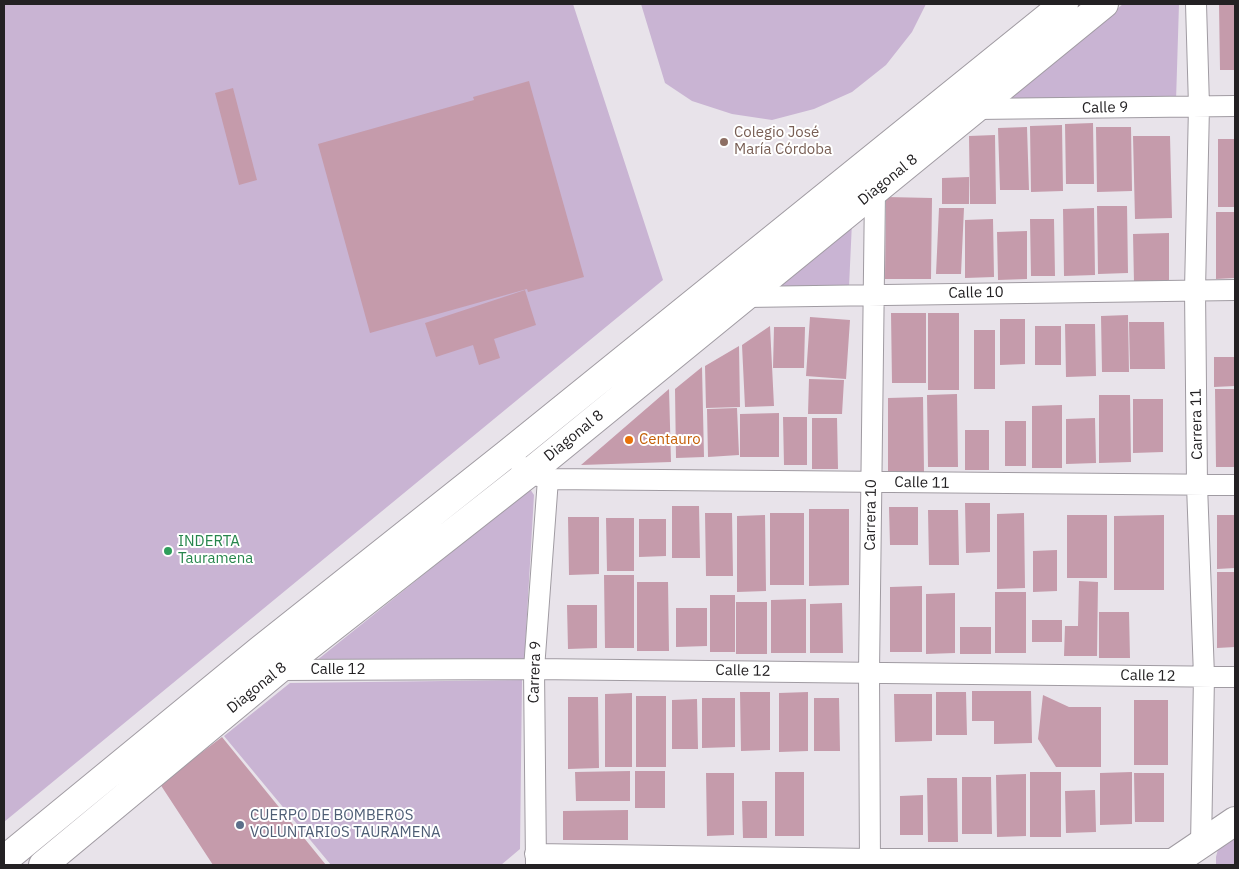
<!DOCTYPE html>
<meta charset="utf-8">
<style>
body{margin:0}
#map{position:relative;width:1239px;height:869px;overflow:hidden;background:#e8e3ea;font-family:"IBM Plex Sans",sans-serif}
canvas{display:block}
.frame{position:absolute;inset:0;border:5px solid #232123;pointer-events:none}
</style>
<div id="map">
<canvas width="1239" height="869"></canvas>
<div class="frame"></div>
</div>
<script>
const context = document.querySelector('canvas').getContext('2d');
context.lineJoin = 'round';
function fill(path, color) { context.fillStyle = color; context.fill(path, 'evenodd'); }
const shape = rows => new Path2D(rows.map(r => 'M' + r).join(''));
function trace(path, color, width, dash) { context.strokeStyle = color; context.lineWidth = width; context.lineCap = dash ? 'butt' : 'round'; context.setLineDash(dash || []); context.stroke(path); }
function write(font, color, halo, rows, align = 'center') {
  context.font = font + ' "IBM Plex Sans",sans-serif'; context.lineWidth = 4; context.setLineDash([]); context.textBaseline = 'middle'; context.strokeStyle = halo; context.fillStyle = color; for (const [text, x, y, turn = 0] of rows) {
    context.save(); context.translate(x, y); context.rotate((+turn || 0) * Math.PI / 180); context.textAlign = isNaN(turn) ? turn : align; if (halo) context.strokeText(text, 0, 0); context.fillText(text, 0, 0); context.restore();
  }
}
fill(shape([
 [4,4,573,4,663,280,4,822],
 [641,4,926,4,912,32,886,65,852,92,814,109,772,120,732,114,692,101,665,83],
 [1123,4,1179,4,1176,101,1006,100],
 [852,222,849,287,766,288],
 [530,489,534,495,524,666,311,665],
 [522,680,520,849,501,865,331,865,224,736,290,683],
 [1235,834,1235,865,1216,865,1216,857,1219,845]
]), '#c9b4d3');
fill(shape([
 [1219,4,1235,4,1235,70,1220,70],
 [529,81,584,277,528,292,527,289,370,333,318,144,474,100,473,97],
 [233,88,257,180,239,185,215,93],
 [1093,123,1094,184,1066,184,1065,124],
 [1062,125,1063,191,1031,192,1030,126],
 [1027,127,1029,190,1000,190,998,128],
 [1096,127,1131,127,1132,191,1097,192],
 [995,135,996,204,970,204,969,136],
 [1133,136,1170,136,1172,218,1135,219],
 [1218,139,1235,139,1235,207,1218,207],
 [969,177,969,204,942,204,942,178],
 [886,197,932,198,931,279,885,279],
 [1097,206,1127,206,1128,273,1098,274],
 [939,208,964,208,961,274,936,274],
 [1094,208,1095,275,1064,276,1063,209],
 [1216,212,1235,212,1235,278,1216,279],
 [993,219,994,277,965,278,965,220],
 [1030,219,1054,219,1055,276,1031,276],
 [1027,231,1027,279,998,280,997,232],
 [1169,233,1169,282,1134,283,1133,234],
 [525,290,536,325,494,339,500,358,479,365,473,345,436,357,425,323],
 [891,313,926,313,926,383,892,383],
 [928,313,959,313,959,390,928,390],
 [1128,315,1129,372,1102,372,1101,316],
 [810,317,850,320,846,379,806,376],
 [1000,319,1025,319,1025,364,1000,365],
 [1129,322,1164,322,1165,369,1130,369],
 [1065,324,1095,324,1096,376,1066,377],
 [770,326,774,406,745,407,742,345],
 [1035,326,1061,326,1061,365,1035,365],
 [774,327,805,327,804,368,773,368],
 [974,330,995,330,995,389,974,389],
 [739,346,740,407,706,408,705,366],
 [1214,357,1235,357,1235,386,1214,387],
 [702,367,704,457,676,458,675,389],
 [809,379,844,380,842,414,808,414],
 [669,389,671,462,581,465],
 [1215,389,1235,389,1235,467,1216,467],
 [957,394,958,467,928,467,927,395],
 [1099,395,1130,395,1131,462,1099,463],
 [923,397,924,472,888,472,888,398],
 [1133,399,1163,399,1163,452,1133,453],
 [1062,405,1062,468,1032,468,1032,406],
 [737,408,739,455,708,457,707,409],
 [779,413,779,457,740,457,740,414],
 [783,417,807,417,807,465,784,465],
 [812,418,837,418,838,469,812,469],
 [1095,418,1096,463,1066,464,1066,419],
 [1005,421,1026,421,1026,466,1005,466],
 [965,430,989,430,989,470,965,470],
 [965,503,990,503,990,552,966,553],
 [672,506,699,506,700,558,672,558],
 [889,507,918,507,918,545,890,545],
 [809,509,849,509,849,585,809,586],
 [928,510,958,510,959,565,929,565],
 [705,513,732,513,733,576,706,576],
 [770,513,804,513,804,585,770,585],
 [1024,513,1025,588,997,589,997,514],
 [765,515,766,591,737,592,737,516],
 [1067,515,1107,515,1107,578,1067,578],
 [1164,515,1164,590,1114,590,1114,516],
 [1217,515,1235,515,1235,568,1217,569],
 [568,517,599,517,599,574,569,575],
 [606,518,634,518,634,571,607,571],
 [639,519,666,519,666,556,639,557],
 [1057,550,1057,591,1033,592,1033,551],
 [1217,572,1235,572,1235,647,1217,648],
 [604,575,634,575,634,648,605,648],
 [1079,581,1098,582,1097,656,1064,656,1065,626,1078,626],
 [637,582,668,582,669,651,637,651],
 [922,586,922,652,890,652,890,587],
 [995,592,1026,592,1026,653,995,653],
 [955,593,955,653,926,654,926,594],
 [710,595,735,595,735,652,710,652],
 [806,599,806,653,771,653,771,600],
 [736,602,767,602,767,654,736,654],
 [842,603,843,653,810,653,810,604],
 [567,605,597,605,597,648,568,649],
 [676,608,707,608,707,646,676,647],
 [1099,612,1129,612,1130,658,1099,658],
 [1032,620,1062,620,1062,642,1032,642],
 [960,627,991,627,991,654,960,654],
 [972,691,1031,691,1032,743,994,744,994,721,972,721],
 [740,692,770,692,770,750,741,751],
 [808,692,808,751,779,752,779,693],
 [936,692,966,692,967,735,936,735],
 [632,693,632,767,605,767,605,694],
 [894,694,932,694,932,741,895,742],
 [1043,695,1069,707,1101,707,1101,767,1056,767,1038,739],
 [636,696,666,696,666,767,636,767],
 [568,697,598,697,599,768,568,769],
 [702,698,735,698,735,747,702,748],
 [814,698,839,698,840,751,814,751],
 [697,699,698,749,672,749,672,700],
 [1134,700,1168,700,1168,765,1134,765],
 [222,737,326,865,213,865,160,784],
 [630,771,630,801,576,801,575,772],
 [635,771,665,771,665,808,635,808],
 [775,772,804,772,804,836,775,836],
 [1030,772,1061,772,1061,837,1030,837],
 [1132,772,1132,824,1100,825,1100,773],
 [706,773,734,773,734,835,707,836],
 [1134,773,1164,773,1164,822,1135,822],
 [1026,774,1026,836,997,837,996,775],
 [962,777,991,777,992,834,962,834],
 [927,778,957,778,958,842,928,842],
 [1095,790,1096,832,1066,833,1065,791],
 [923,795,923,835,900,835,900,796],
 [742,801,767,801,767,838,743,838],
 [628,810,628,840,563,840,563,811]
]), '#c59bab');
const street = shape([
 [1196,4,1199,106,1195,290,1197,485,1204,676,1201,845],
 [975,109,1235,106],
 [869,184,875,191,869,672,870,865],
 [742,292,745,297,1235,290],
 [521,466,529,473,548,479,1235,485],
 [274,666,278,670,534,669,1235,677],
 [535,854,870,859,1179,859,1183,864],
 [536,865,534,669,548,479]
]);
const secondary = shape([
 [4,860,260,650,507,454,1064,4],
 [43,865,278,670,529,473,1104,4],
 [1170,865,1235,821]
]);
trace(street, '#a09ba2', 22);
trace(secondary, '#a09ba2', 30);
trace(street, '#fff', 20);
trace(secondary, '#fff', 28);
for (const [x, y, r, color] of [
 [724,142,5,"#8d6e63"],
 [629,440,5,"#e8710a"],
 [168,551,5,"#2e9e5b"],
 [240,825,5,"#5c6f8a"]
]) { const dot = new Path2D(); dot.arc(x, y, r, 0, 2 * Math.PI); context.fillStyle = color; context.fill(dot); trace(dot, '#fff', 2); }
write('15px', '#232123', '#fff', [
 ["Calle 9",1105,108,-1],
 ["Diagonal 8",888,180,-39],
 ["Calle 10",976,293,-1],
 ["Carrera 11",1197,424,-91],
 ["Diagonal 8",574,436,-39],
 ["Calle 11",922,483,1],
 ["Carrera 10",871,515,-89],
 ["Calle 12",338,670],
 ["Calle 12",743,671,1],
 ["Carrera 9",535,672,-88],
 ["Calle 12",1148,676,1],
 ["Diagonal 8",257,688,-39]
]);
write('15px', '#785e54', '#fff', [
 ["Colegio José",734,133],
 ["María Córdoba",734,150]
], 'left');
write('15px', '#c56008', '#fff', [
 ["Centauro",639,440]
], 'left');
write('15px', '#27864d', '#fff', [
 ["INDERTA",178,542],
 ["Tauramena",178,559]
], 'left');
write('15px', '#4e5e75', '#fff', [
 ["CUERPO DE BOMBEROS",250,816],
 ["VOLUNTARIOS TAURAMENA",250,833]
], 'left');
</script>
